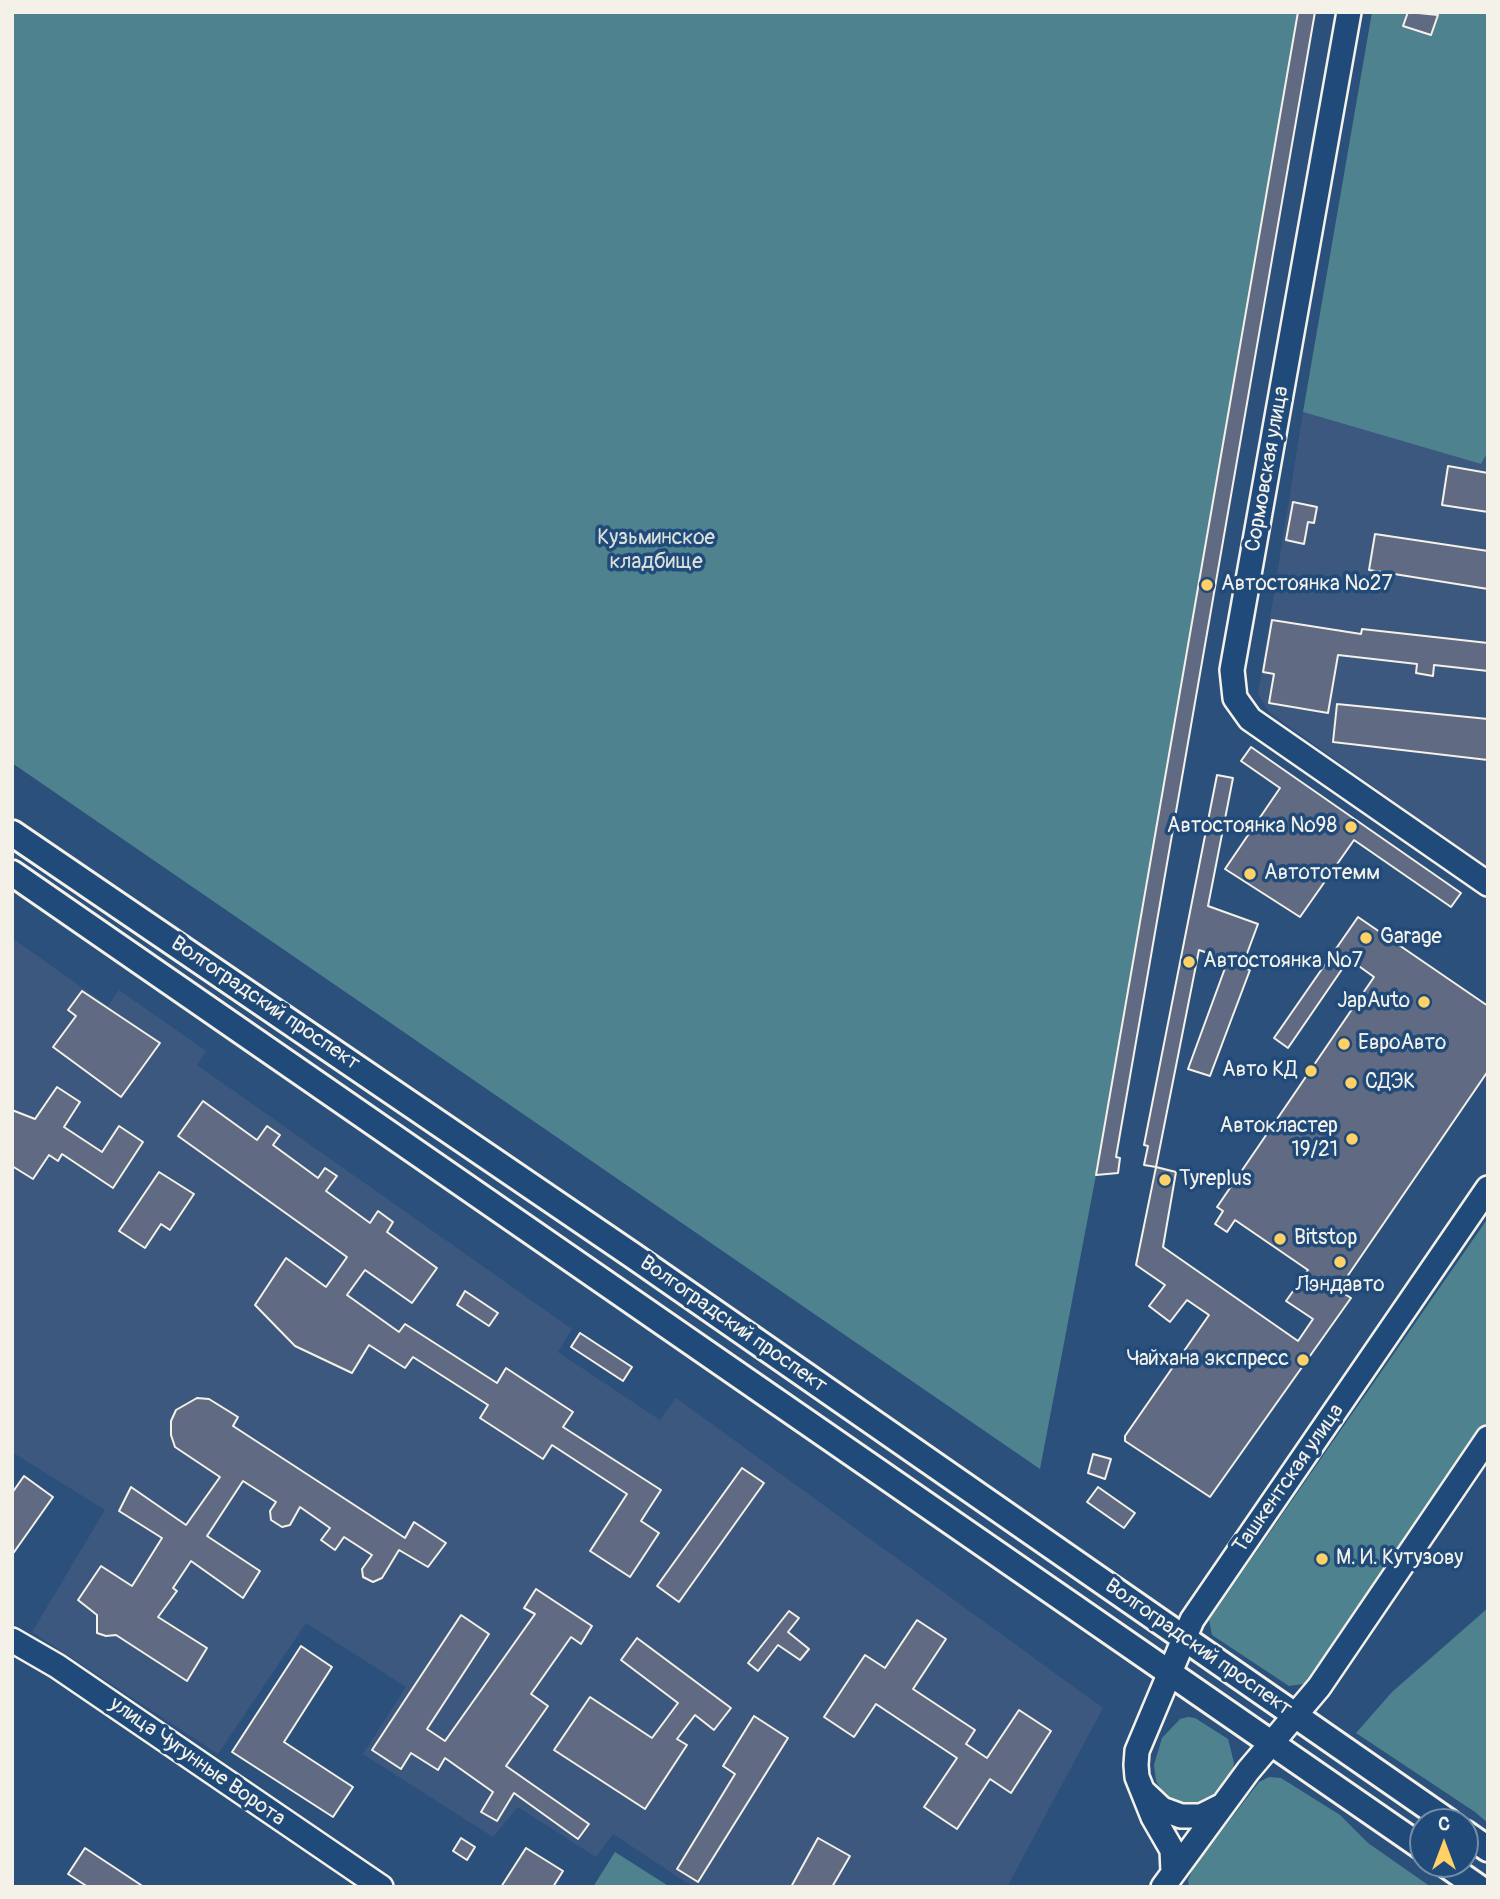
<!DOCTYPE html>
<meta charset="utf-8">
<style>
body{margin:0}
#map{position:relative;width:1500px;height:1899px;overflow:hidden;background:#2c507c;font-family:Pangolin,sans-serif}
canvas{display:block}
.frame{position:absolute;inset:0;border:14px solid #f4f1e8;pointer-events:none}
.north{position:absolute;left:1409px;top:1808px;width:70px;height:70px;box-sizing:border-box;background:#1f4a7a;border:2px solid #748da6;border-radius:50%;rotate:0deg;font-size:19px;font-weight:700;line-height:28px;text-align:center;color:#f4f1e8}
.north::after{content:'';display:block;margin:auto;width:24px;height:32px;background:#ffd166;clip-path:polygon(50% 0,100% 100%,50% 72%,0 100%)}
</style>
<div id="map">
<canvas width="1500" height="1899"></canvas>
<div class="frame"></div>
<div class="north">С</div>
</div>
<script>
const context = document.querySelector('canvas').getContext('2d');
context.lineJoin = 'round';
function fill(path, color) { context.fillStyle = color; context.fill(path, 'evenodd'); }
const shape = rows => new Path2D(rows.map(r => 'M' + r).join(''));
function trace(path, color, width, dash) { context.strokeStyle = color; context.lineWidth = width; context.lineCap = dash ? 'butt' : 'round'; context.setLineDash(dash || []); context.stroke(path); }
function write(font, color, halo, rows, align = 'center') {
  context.font = font + ' Pangolin,sans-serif'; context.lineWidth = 7; context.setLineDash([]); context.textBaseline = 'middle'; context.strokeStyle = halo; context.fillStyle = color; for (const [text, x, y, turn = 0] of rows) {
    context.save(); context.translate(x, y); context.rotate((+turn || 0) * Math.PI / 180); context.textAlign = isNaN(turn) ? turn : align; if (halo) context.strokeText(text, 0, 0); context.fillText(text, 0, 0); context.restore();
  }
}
fill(shape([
 [1303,412,1481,464,1488,451,1488,869,1269,712,1258,694],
 [12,938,108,1006,119,990,206,1051,197,1065,572,1329,558,1352,660,1420,676,1398,1103,1708,1007,1887,693,1887,613,1834,596,1857,518,1807,493,1837,363,1754,406,1687,306,1623,218,1754,32,1632,105,1510,12,1452]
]), '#3c587e');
fill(shape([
 [12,12,1298,12,1096,1175,1040,1469,12,763],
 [1372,12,1488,12,1488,451,1481,464,1303,412],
 [1488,1218,1488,1420,1310,1683,1289,1686,1212,1635,1209,1620],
 [1488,1608,1488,1823,1475,1812,1356,1733,1392,1692],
 [1188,1717,1195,1718,1228,1739,1234,1763,1232,1772,1211,1800,1188,1805,1165,1796,1156,1781,1154,1765,1162,1738,1180,1719],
 [1269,1777,1281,1778,1340,1815,1368,1843,1431,1887,1189,1887,1188,1880,1194,1867,1259,1782],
 [615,1852,670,1887,593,1887]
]), '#4f828f');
const building = shape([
 [1298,12,1315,12,1116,1157,1120,1158,1118,1173,1096,1175,1298,12],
 [1408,12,1438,15,1431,35,1403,26,1408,12],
 [1448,466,1488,473,1488,512,1442,505,1448,466],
 [1293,502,1317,507,1314,523,1308,522,1304,544,1286,540,1293,502],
 [1375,534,1488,551,1488,589,1369,570,1375,534],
 [1272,620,1361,634,1362,629,1488,643,1488,671,1434,665,1433,676,1416,673,1417,664,1338,655,1328,713,1269,703,1274,674,1263,672,1272,620],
 [1337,704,1488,719,1488,760,1333,742,1337,704],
 [1251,747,1461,893,1451,907,1354,840,1300,917,1225,869,1280,788,1241,761,1251,747],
 [1217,775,1233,778,1208,906,1258,924,1242,967,1250,970,1210,1076,1188,1069,1228,960,1199,950,1156,1167,1144,1165,1148,1146,1144,1145,1217,775],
 [1358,917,1488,1006,1488,1071,1338,1290,1351,1298,1210,1497,1125,1441,1125,1436,1209,1315,1187,1300,1170,1322,1149,1306,1165,1285,1136,1265,1156,1167,1176,1172,1163,1247,1298,1341,1313,1319,1286,1301,1308,1270,1235,1220,1227,1232,1215,1224,1223,1211,1217,1207,1374,977,1349,959,1288,1048,1274,1038,1358,917],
 [82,991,160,1043,121,1097,53,1047,76,1016,68,1010,82,991],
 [57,1087,80,1102,64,1127,102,1152,119,1126,143,1142,113,1188,62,1154,58,1161,49,1155,33,1179,12,1166,12,1110,35,1119,57,1087],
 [203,1101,257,1140,267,1126,280,1135,273,1145,318,1178,325,1168,337,1176,326,1191,370,1223,378,1211,393,1222,387,1232,437,1268,412,1303,365,1270,347,1295,399,1332,405,1324,497,1383,506,1368,573,1412,563,1427,661,1490,641,1521,659,1533,630,1577,590,1551,627,1494,552,1445,543,1459,480,1418,488,1405,413,1357,405,1368,369,1345,352,1373,295,1346,255,1305,286,1258,326,1287,347,1257,178,1136,203,1101],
 [159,1172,194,1194,170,1230,161,1224,145,1248,119,1231,159,1172],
 [465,1291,498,1313,489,1326,457,1305,465,1291],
 [580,1333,632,1367,623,1381,571,1347,580,1333],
 [197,1398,209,1399,238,1417,233,1426,405,1538,414,1522,446,1543,428,1567,399,1550,382,1578,373,1582,363,1577,362,1569,372,1555,344,1537,335,1550,321,1540,330,1528,300,1507,290,1525,282,1527,271,1520,270,1511,276,1502,243,1481,207,1536,260,1571,243,1598,191,1561,173,1588,177,1591,158,1617,207,1648,187,1681,116,1635,106,1636,97,1633,97,1615,78,1600,101,1566,132,1586,162,1538,119,1511,131,1487,186,1525,220,1477,175,1447,171,1435,171,1421,176,1410,197,1398],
 [1093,1454,1111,1459,1105,1479,1088,1473,1093,1454],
 [742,1468,764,1483,679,1602,657,1586,742,1468],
 [24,1476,53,1497,12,1555,12,1493,24,1476],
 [1098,1487,1135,1513,1124,1528,1087,1502,1098,1487],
 [536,1589,592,1626,581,1644,571,1637,531,1694,548,1706,506,1766,589,1824,578,1839,514,1793,497,1821,481,1812,493,1792,445,1758,438,1770,411,1753,401,1769,372,1750,461,1615,489,1634,427,1729,445,1741,535,1614,524,1608,536,1589],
 [789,1611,799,1618,788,1632,809,1649,800,1660,778,1645,758,1671,748,1663,789,1611],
 [917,1620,946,1639,913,1689,975,1730,966,1744,987,1758,1019,1710,1051,1731,1011,1793,990,1779,957,1829,924,1807,957,1758,876,1704,854,1737,824,1717,865,1655,885,1668,917,1620],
 [637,1638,731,1708,714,1730,695,1715,677,1739,687,1745,645,1809,554,1750,590,1697,652,1738,678,1703,621,1660,637,1638],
 [301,1646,332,1667,284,1742,353,1787,333,1817,232,1752,301,1646],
 [754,1716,788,1738,698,1882,677,1869,735,1774,723,1766,754,1716],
 [461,1838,475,1847,467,1860,453,1851,461,1838],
 [818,1838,850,1856,832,1887,791,1887,818,1838],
 [85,1848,144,1887,88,1887,68,1874,85,1848],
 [526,1848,563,1871,553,1887,501,1887,526,1848]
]);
fill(building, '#606a82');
trace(building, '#f4f1e8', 2);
const secondary = shape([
 [1349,12,1232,670,1235,698,1250,719,1488,884],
 [12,1640,57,1666,381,1887],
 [1144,1792,1162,1809,1181,1816,1201,1816,1221,1806],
 [1173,1872,1172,1850,1153,1817,1137,1777,1136,1765,1137,1751,1192,1620,1488,1188],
 [1163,1887,1248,1771,1319,1687,1488,1438]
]);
const primary = shape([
 [12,833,632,1255,1449,1822],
 [12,873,1423,1848],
 [1465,1833,1488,1849],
 [1445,1864,1478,1887]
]);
trace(secondary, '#f4f1e8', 28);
trace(primary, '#f4f1e8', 30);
trace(secondary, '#1f4a7a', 23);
trace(primary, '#1f4a7a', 24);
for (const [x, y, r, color] of [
 [1207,585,7,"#ffd166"],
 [1351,827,7,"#ffd166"],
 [1250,874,7,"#ffd166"],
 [1366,938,7,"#ffd166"],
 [1189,962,7,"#ffd166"],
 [1424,1002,7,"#ffd166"],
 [1344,1044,7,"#ffd166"],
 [1311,1071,7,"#ffd166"],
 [1351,1083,7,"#ffd166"],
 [1352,1139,7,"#ffd166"],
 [1165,1180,7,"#ffd166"],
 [1280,1239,7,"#ffd166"],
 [1340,1262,7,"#ffd166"],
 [1303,1360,7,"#ffd166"],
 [1322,1559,7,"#ffd166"]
]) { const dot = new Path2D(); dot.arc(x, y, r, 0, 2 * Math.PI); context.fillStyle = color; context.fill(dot); trace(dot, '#1f4a7a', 2.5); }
write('21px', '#f4f1e8', '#1f4a7a', [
 ["Сормовская улица",1268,469,-80],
 ["Волгоградский проспект",265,1004,34],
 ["Волгоградский проспект",733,1325,35],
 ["Ташкентская улица",1289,1479,-55],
 ["Волгоградский проспект",1198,1648,35],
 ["улица Чугунные Ворота",197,1762,35]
]);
write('21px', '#dbe0db', '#1f4a7a', [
 ["Кузьминское",656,539],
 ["кладбище",656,563]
]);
write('21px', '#f4f1e8', '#1f4a7a', [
 ["Автостоянка №27",1221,585],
 ["Автостоянка №98",1337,827,"right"],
 ["Автототемм",1264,874],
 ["Garage",1380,938],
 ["Автостоянка №7",1203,962],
 ["JapAuto",1410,1002,"right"],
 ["ЕвроАвто",1358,1044],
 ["Авто КД",1297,1071,"right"],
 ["СДЭК",1365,1083],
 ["Автокластер",1338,1127,"right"],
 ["19/21",1338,1151,"right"],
 ["Tyreplus",1179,1180],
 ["Bitstop",1294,1239],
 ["Лэндавто",1340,1286,"center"],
 ["Чайхана экспресс",1289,1360,"right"],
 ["М. И. Кутузову",1336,1559]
], 'left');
</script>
